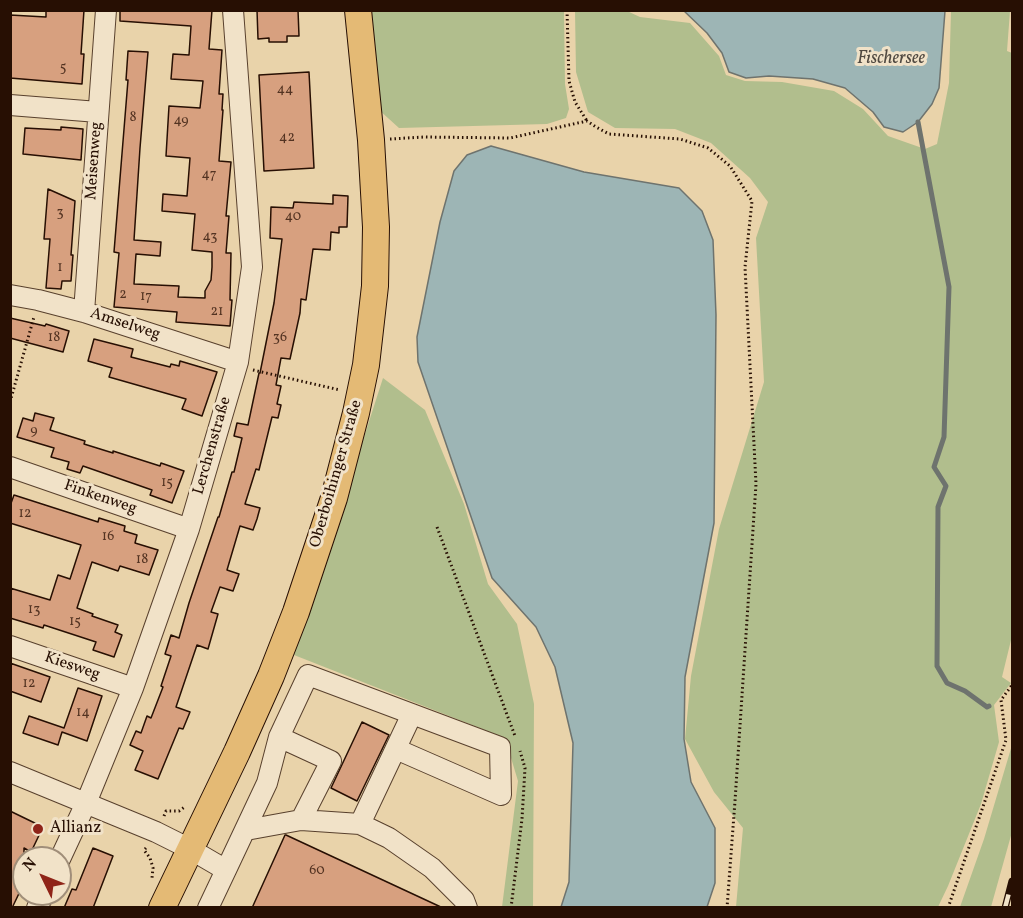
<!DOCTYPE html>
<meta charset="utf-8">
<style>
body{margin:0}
#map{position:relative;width:1023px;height:918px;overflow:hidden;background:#e9d3aa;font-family:Vollkorn,serif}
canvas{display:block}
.frame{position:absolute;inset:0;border:12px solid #270f03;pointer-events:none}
.north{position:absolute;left:12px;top:846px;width:60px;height:60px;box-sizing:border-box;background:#f1e2c8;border:2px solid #a08e79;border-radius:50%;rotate:313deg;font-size:16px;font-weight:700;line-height:24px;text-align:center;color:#270f03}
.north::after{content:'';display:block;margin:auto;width:21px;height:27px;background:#8f2418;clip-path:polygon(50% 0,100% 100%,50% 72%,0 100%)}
</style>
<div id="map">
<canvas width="1023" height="918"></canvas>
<div class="frame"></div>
<div class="north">N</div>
</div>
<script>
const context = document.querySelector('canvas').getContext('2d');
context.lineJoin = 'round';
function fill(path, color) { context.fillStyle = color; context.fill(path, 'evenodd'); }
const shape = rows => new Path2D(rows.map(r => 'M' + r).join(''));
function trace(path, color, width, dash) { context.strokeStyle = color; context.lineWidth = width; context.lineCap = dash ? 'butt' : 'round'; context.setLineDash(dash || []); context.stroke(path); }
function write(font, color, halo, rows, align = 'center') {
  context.font = font + ' Vollkorn,serif'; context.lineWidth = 6; context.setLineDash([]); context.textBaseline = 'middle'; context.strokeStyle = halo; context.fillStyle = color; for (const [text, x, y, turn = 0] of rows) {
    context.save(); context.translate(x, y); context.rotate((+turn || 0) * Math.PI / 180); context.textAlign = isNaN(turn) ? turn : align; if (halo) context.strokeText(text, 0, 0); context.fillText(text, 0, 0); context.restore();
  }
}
fill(shape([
 [370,11,564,11,565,84,569,109,566,118,547,124,399,128,378,109],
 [575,11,627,11,640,17,690,23,719,56,726,75,745,81,782,82,834,91,863,109,888,136,925,149,937,144,949,83,951,11,1010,11,1007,51,1012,53,1012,636,1002,677,1011,683,994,705,999,742,981,804,948,886,938,907,736,907,743,828,714,792,685,739,691,676,719,529,764,382,756,238,768,202,750,178,711,143,675,129,615,128,588,112,576,72],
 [383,378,425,410,464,504,488,584,517,624,534,704,533,907,502,907,518,781,505,738,294,655],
 [1012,745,1012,832,991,907,960,907,984,839]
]), '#b1be8d');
const water = shape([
 [684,11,945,11,939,88,932,104,918,122,903,132,884,127,873,112,845,88,813,79,769,76,746,78,729,72,722,53,707,33,684,11],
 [491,146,584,172,679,188,702,211,713,240,716,315,714,523,685,677,684,739,691,782,715,828,715,883,707,907,561,907,569,882,573,743,555,667,536,627,492,578,418,362,417,337,440,222,454,171,467,155,491,146]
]);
fill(water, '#9db5b5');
trace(water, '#6e736e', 1.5);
trace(shape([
 [918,122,949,287,944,437,934,467,946,486,938,507,937,666,947,683,965,691,987,707,989,706]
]), '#6e736e', 5);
const building = shape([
 [46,10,84,10,81,54,84,54,82,84,10,78,10,15,46,17,46,10],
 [120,10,212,10,209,49,222,50,219,94,223,94,222,110,223,110,219,161,231,162,226,216,229,216,226,253,231,253,230,300,232,300,230,326,176,322,177,312,114,307,119,253,114,252,128,80,126,80,128,51,148,52,140,148,134,240,161,242,160,256,136,254,134,284,179,286,178,297,205,298,205,291,211,280,212,267,212,252,192,250,195,214,162,211,163,194,187,196,190,158,166,156,169,106,200,108,203,81,171,79,173,54,189,55,191,26,120,21,120,10],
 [257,10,298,10,299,36,287,36,287,42,269,42,269,38,258,39,257,10],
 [309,72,314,168,264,171,259,75,309,72],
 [61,127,83,129,81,160,23,154,25,128,61,130,61,127],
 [48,189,75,201,71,255,73,255,71,281,62,281,61,289,46,288,50,239,44,239,48,189],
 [333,195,348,196,347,227,339,227,339,233,331,232,330,250,313,249,306,300,301,299,300,313,290,359,281,358,276,385,281,386,277,404,281,405,278,418,272,417,259,470,256,469,245,504,260,508,257,519,253,530,240,526,227,570,239,574,233,591,220,587,211,612,218,614,208,649,197,645,176,707,190,712,183,729,179,728,158,779,135,770,143,751,130,745,136,731,141,733,147,716,151,718,163,687,161,686,171,656,165,654,171,635,179,638,189,603,218,517,219,517,232,472,234,472,242,438,234,436,237,423,248,425,259,373,260,373,274,303,282,239,270,238,271,207,293,208,294,202,333,204,333,195],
 [10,318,45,326,46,324,69,331,63,352,10,338,10,318],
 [94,339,133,349,131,357,170,367,171,364,179,366,180,361,217,372,202,416,182,409,186,399,109,377,112,368,88,361,94,339],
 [35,413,54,418,50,430,85,441,84,444,113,453,113,451,160,466,161,463,184,471,172,503,150,495,152,490,83,466,80,473,67,469,69,462,51,457,54,448,17,437,23,418,33,421,35,413],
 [14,495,98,522,99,518,125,526,124,531,137,535,135,543,158,550,149,575,120,566,118,571,92,562,77,608,93,614,92,616,118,625,115,632,122,635,114,657,93,650,96,642,44,625,43,628,10,618,10,588,50,600,58,575,70,579,81,545,10,523,10,506,14,495],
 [10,663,50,677,41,702,10,691,10,663],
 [78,688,102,696,87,741,62,732,58,745,23,733,29,716,64,728,78,688],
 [362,722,389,735,357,801,331,788,362,722],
 [10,811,43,827,31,852,24,848,24,883,12,908,10,908,10,811],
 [285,835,286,835,443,908,252,908,285,835],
 [93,848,113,856,93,908,64,908,72,889,76,890,93,848]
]);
fill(building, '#d7a07f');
trace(building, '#270f03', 1.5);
const minor = shape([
 [10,105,98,112],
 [10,295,38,300,84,312,238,362],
 [84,312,106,10],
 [10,467,189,529],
 [10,646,133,688],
 [279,737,331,761,301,820],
 [10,772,156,832,190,849,226,870,267,783,279,737,308,675,500,747,501,795,396,749],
 [360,824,412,714],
 [246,830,301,820,360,824,389,838,432,868,464,900,467,908],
 [60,859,86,803,133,688,189,529,238,362,252,267,233,10],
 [37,908,44,894],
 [208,908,226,870]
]);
const major = shape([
 [162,908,237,752,271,676,296,612,334,498,356,413,366,365,375,286,376,227,371,140,358,10]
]);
trace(minor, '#58402d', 22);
trace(major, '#270f03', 28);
trace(shape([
 [567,10,569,81,575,102,587,121],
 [390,139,424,137,510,138,587,121,596,127,609,134,680,139,708,148,730,166,752,201,745,267,756,484,735,801,727,908],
 [253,370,340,390],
 [10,402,34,317],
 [437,527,515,736],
 [164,816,166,811,179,811,186,806],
 [146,848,144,850,150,858,153,868,152,878],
 [511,908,522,819,525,768,520,751],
 [948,908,1006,740,1001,700,1012,685]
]), '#270f03', 3, [1.5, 3]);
trace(minor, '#f1e2c8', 20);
trace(major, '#e4ba75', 26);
const rail = shape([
 [1005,908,1012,881]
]);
trace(rail, '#270f03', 7);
trace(rail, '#f1e2c8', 4.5, [14]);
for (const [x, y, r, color] of [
 [38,829,6,"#8f2418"]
]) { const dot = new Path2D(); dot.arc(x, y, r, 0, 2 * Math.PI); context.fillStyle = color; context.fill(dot); trace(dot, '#f1e2c8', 2); }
write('14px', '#533322', null, [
 ["5",63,68],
 ["44",285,90],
 ["8",133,118],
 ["49",181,121],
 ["42",287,138],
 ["47",209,175],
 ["3",60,213],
 ["40",293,217],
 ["43",210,237],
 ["1",60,268],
 ["2",123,295],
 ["17",146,297],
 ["21",217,312],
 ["18",54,338],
 ["36",280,338],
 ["9",34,431],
 ["15",167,483],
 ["12",25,514],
 ["16",108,537],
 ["18",142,560],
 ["13",34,610],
 ["15",75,622],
 ["12",29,684],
 ["14",83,713],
 ["60",317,871]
]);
write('16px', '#270f03', '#f1e2c8', [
 ["Meisenweg",95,161,-86],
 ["Amselweg",125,325,18],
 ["Lerchenstraße",213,446,-74],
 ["Oberboihinger Straße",337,474,-74],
 ["Finkenweg",100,498,19],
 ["Kiesweg",72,667,19]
]);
write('16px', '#270f03', '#f1e2c8', [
 ["Allianz",50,829]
], 'left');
write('italic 18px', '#504941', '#f1e2c8', [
 ["Fischersee",891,60]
]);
</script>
